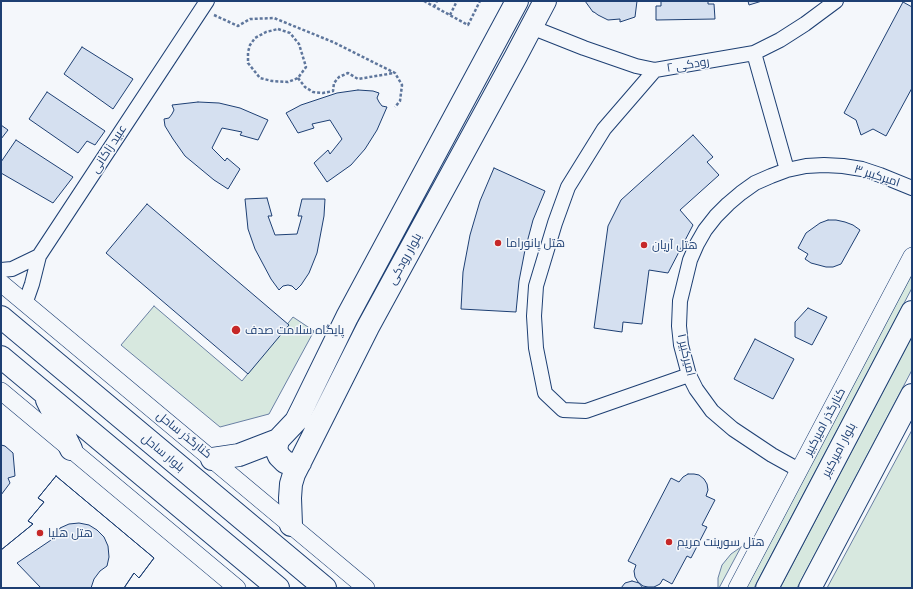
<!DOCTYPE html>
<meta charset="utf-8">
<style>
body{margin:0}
#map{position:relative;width:913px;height:589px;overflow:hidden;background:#f4f7fb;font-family:"Roboto Serif",serif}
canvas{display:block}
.frame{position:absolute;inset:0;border:2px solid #1d3f73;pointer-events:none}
</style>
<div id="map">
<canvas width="913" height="589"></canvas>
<div class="frame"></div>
</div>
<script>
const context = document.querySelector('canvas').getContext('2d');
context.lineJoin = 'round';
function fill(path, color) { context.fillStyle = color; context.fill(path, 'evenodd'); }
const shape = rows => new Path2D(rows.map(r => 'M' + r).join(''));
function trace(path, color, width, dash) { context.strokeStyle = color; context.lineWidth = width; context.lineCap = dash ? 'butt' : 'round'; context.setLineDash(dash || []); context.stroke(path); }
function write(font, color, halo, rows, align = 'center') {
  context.font = font + ' "Roboto Serif",Cairo,serif'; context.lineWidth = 3; context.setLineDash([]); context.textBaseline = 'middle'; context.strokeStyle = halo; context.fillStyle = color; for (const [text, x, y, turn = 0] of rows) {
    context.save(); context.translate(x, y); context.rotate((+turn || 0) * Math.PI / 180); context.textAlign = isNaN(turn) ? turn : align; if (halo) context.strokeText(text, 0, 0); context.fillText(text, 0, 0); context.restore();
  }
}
const green = shape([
 [912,273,912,288,754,588,746,588,912,273],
 [154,306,242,381,293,317,314,331,269,414,220,427,121,345,154,306],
 [912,336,912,370,797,588,780,588,912,336],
 [912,430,912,588,827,588,912,430],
 [741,547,719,588,718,588,718,578,722,565,731,554,741,547]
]);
fill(green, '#d7e8df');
trace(green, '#687fa3', 1);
const building = shape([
 [585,1,637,1,635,17,620,22,620,19,608,20,598,15,594,12,593,12,585,1],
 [661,1,708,1,708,4,714,4,715,19,656,20,656,6,661,6,661,1],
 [748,1,762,1,749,5,748,1],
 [903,2,912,7,912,88,886,136,873,129,861,135,856,120,844,113,903,2],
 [82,47,133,79,113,109,64,74,82,47],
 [358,90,373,91,379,93,377,98,379,102,382,106,387,107,377,130,365,149,351,165,327,182,314,163,328,150,330,154,342,139,330,120,312,124,314,128,298,133,286,113,301,105,337,93,358,90],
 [47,92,105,131,95,145,87,141,78,153,29,119,47,92],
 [198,102,219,103,240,108,268,120,258,140,240,135,242,132,222,128,212,148,225,161,227,158,240,169,228,189,214,180,185,156,173,139,165,126,164,119,169,118,172,114,174,110,172,105,198,102],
 [1,125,8,130,1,139,1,125],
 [693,135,713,157,707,162,719,175,680,210,693,225,668,273,649,270,642,324,623,322,622,332,594,328,608,226,621,200,693,135],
 [16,140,73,177,53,203,1,173,1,162,16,140],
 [494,168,545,191,533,220,525,250,519,281,516,312,461,309,463,272,470,235,480,201,494,168],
 [267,198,272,216,268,216,275,235,297,234,302,216,298,216,302,199,325,199,324,216,317,253,309,273,301,285,296,290,292,286,288,285,283,286,279,290,271,279,255,249,248,229,245,199,267,198],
 [147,204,289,325,248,374,106,253,147,204],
 [828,220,836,220,845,222,853,225,860,230,841,264,833,267,826,267,811,263,805,259,808,254,798,248,806,233,820,223,828,220],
 [808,308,827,317,812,345,795,337,795,322,808,308],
 [755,339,794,359,773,399,734,379,755,339],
 [1,445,5,446,13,453,15,476,8,478,10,483,1,495,1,445],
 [688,474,694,474,699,475,704,479,707,484,708,490,706,496,715,500,702,525,707,527,691,558,687,556,672,584,663,579,660,584,654,587,648,587,643,586,638,582,635,577,634,571,636,565,628,561,671,478,679,482,683,477,688,474],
 [56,476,154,558,139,578,134,573,124,588,91,588,94,579,100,571,107,566,109,557,108,546,104,537,97,530,89,525,79,523,69,524,60,528,57,536,17,563,41,588,1,588,1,550,33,524,28,521,44,502,38,498,56,476],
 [56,476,154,558,139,578,134,573,124,588,1,588,1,550,33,524,28,521,44,502,38,498,56,476],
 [632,581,639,583,643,588,621,588,625,583,632,581]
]);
fill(building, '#d5e0f0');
trace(building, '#1d3f73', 1);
const minor = shape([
 [531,27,584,48,636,66,655,70,754,53,780,40,805,24,836,1],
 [754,53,787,170],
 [655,70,604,129,568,187,555,223,536,286,534,316,536,348,545,393,563,410,586,411,689,375],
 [1,270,12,269,39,256],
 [25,304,32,284,39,256,207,1],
 [799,470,772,455,733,429,712,411,696,389,689,375,681,345,679,326,680,301,690,260,697,244,705,230,716,216,728,204,741,193,755,183,771,176,787,170,806,166,824,165,843,166,862,169,880,175,912,188]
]);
const tertiary = shape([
 [1,283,366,588],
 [1,391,237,588],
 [737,588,912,256]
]);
const primary = shape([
 [1,317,325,588],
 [1,357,278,588],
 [47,400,71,449],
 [278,440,276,449,279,456,285,462,291,464,300,463],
 [212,459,239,455,278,440,296,421,303,407,347,317,517,1],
 [291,525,290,498,291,484,294,474,368,327,516,56,545,1],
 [767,588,912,312],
 [810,588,912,395]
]);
trace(minor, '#1d3f73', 16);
trace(tertiary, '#1d3f73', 18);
trace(primary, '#1d3f73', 24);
trace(shape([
 [424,1,468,25,480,1],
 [434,7,437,1],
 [214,15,238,26,250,19,274,18,333,42,395,73,402,85,400,101,395,107],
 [450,15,457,1],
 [278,29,290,33,299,44,306,67,298,78,288,82,272,81,260,78,248,63,248,52,250,45,255,38,266,32,278,29],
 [298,78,305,87,313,92,323,93,333,91,334,83,339,77,348,73,358,79,394,73]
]), '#5e769c', 2.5, [3, 2]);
trace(minor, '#f4f7fb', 14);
trace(tertiary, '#f4f7fb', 17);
trace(primary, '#f4f7fb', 22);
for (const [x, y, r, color] of [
 [498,243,4,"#c62828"],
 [644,245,4,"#c62828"],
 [236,330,5,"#c62828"],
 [40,533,4,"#c62828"],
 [669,542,4,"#c62828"]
]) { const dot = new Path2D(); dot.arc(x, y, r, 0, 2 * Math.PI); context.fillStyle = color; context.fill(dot); trace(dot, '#f4f7fb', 1.5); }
write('12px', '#1d3f73', '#f4f7fb', [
 ["رودکی ۲",688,65,-9],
 ["عبید زاکانی",109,149,-57],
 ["امیرکبیر ۳",877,176,18],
 ["بلوار رودکی",405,259,-61],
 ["امیرکبیر ۱",686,355,77],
 ["کنارگذر امیرکبیر",825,422,-62],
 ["کنارگذر ساحل",184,435,39],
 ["بلوار امیرکبیر",839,450,-62],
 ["بلوار ساحل",163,453,40]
]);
write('12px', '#1d3f73', '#f4f7fb', [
 ["هتل پانوراما",506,243],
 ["هتل آریان",652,245],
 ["پایگاه سلامت صدف",245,330],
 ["هتل هلیا",48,533],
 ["هتل سورینت مريم",677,542]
], 'left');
</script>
